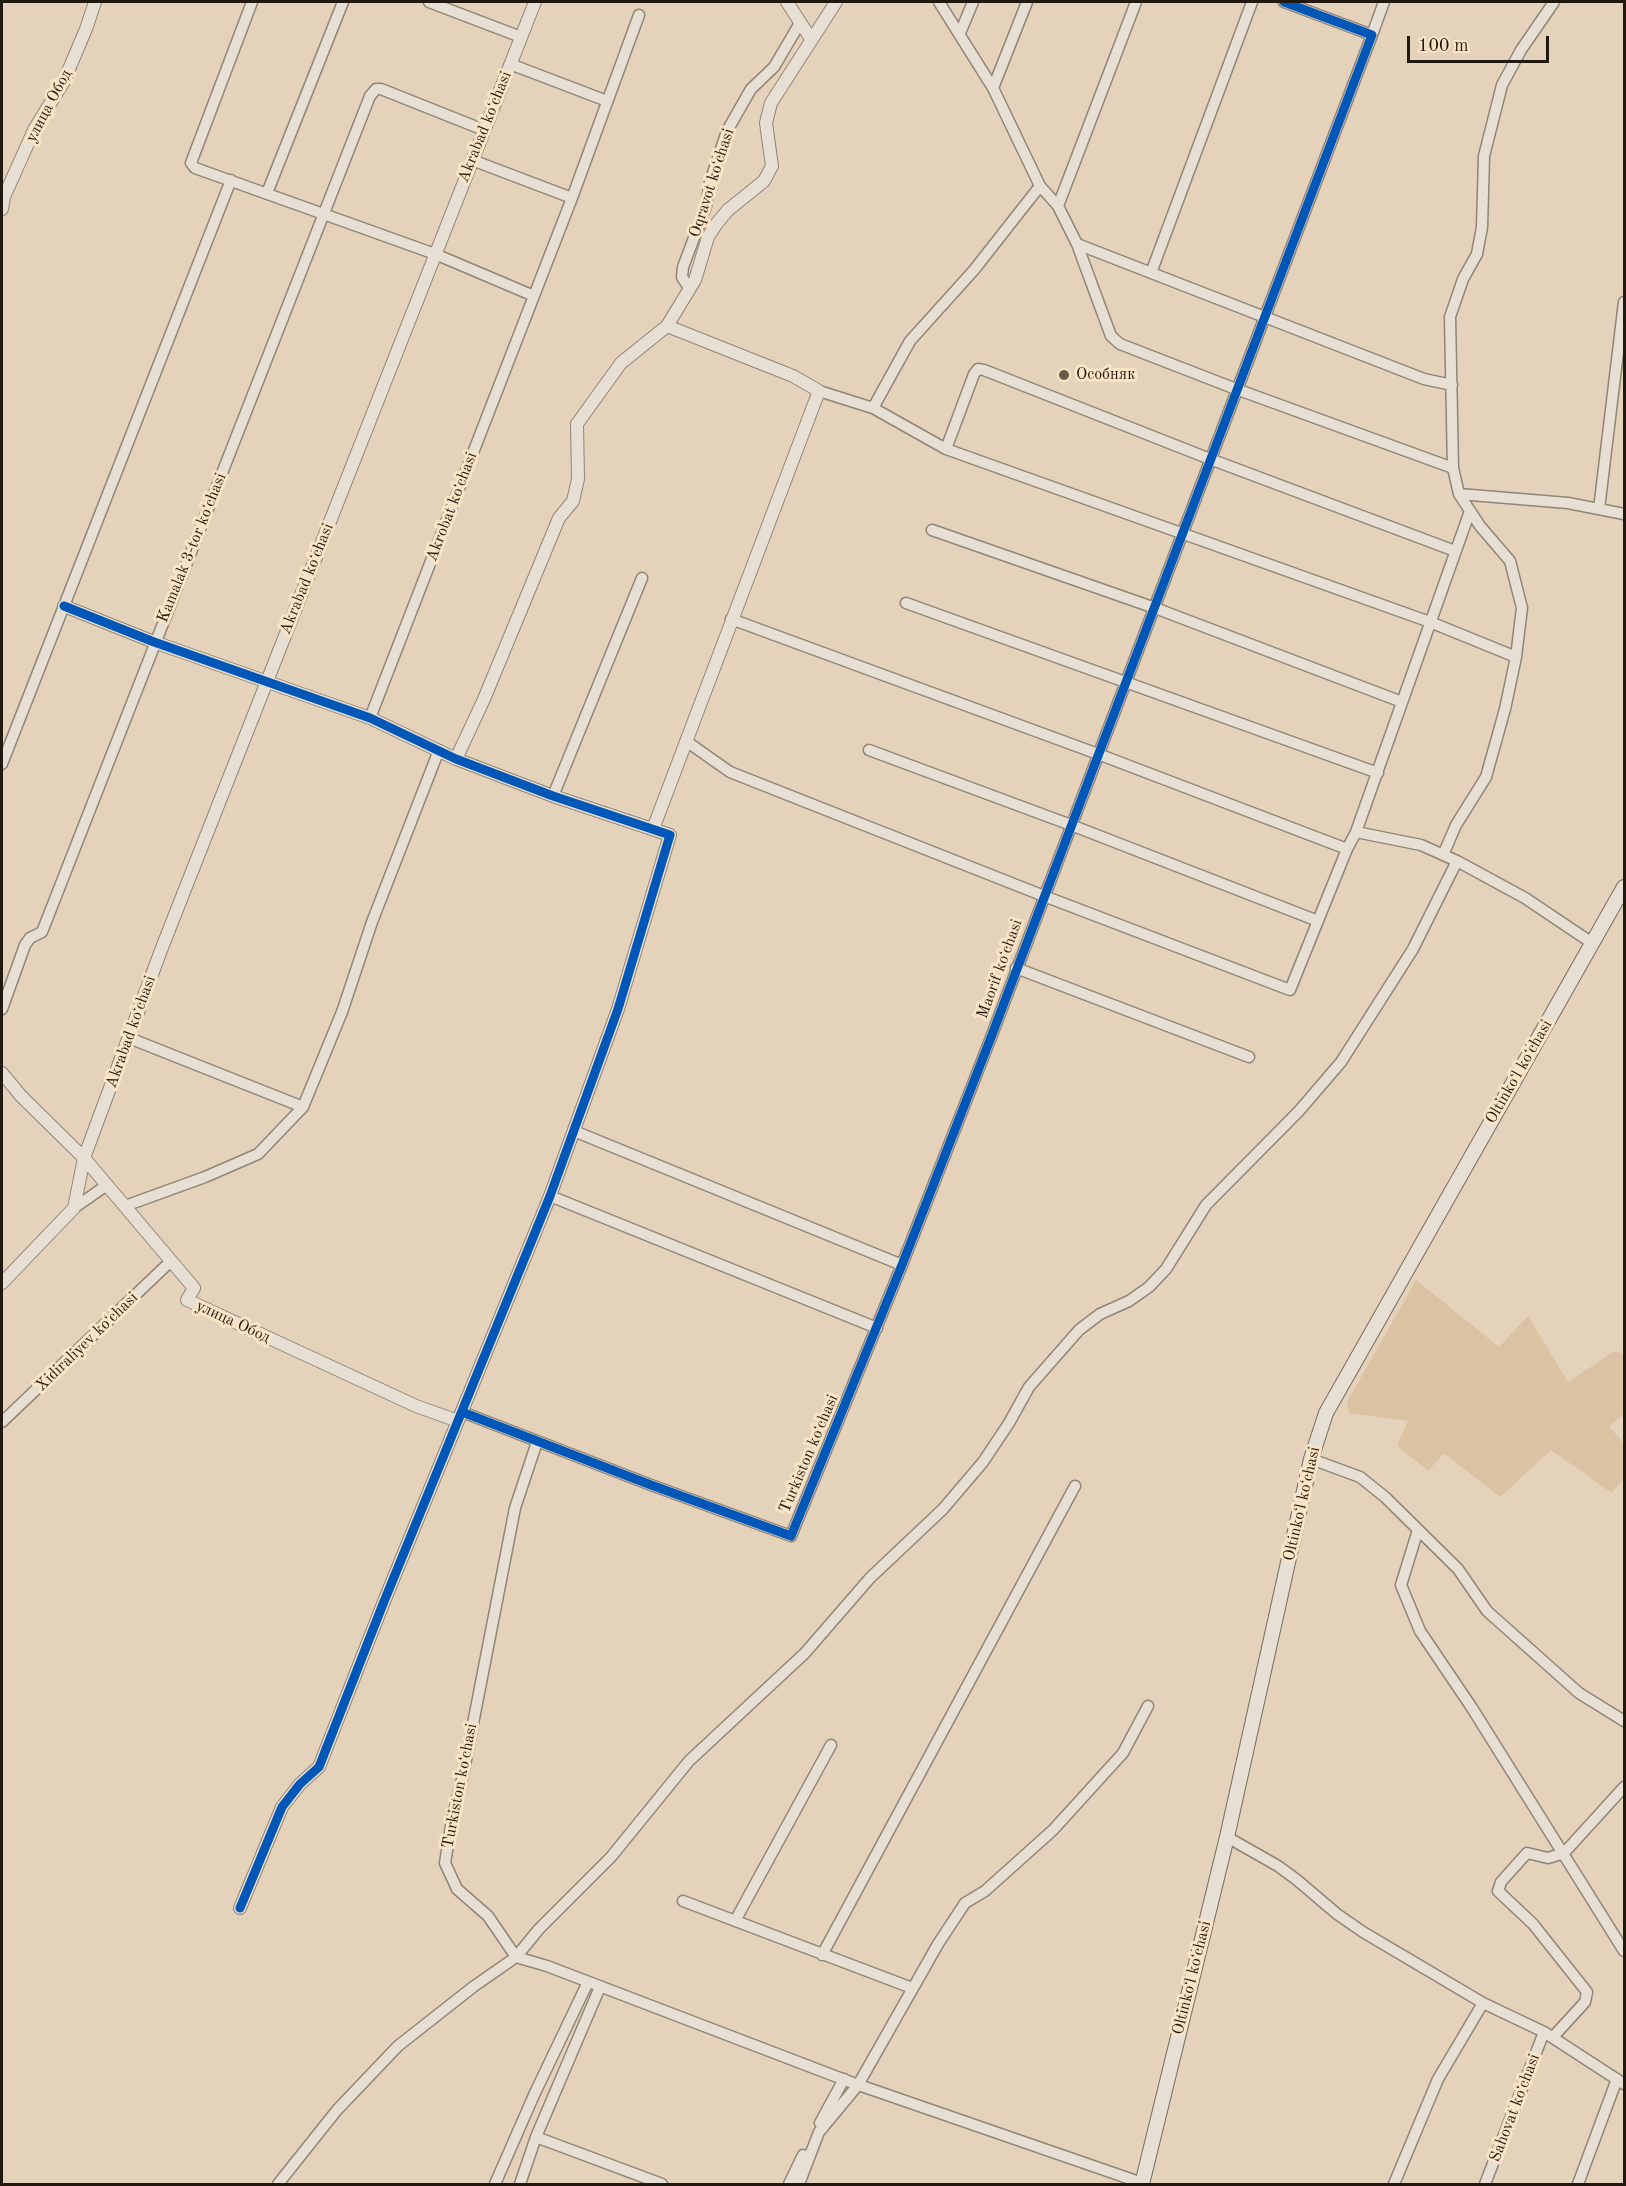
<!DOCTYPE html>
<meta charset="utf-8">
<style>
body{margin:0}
#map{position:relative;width:1626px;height:2186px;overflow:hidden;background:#e4d2ba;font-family:"Old Standard TT",serif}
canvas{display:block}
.frame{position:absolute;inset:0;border:3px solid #21180f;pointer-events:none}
.scale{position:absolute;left:1407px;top:36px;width:142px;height:27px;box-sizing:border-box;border:3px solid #21180f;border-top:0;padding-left:8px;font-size:18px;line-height:21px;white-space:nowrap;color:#21180f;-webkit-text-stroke:4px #f9e4c6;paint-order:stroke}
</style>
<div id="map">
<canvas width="1626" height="2186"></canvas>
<div class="frame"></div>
<div class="scale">100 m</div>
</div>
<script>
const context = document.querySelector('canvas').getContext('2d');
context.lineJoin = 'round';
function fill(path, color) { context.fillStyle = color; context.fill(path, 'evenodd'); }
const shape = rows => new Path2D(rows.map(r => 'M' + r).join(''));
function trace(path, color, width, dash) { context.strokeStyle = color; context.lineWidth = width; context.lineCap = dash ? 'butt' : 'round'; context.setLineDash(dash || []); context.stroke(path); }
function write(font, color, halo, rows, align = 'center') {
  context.font = font + ' "Old Standard TT",serif'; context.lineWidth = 6; context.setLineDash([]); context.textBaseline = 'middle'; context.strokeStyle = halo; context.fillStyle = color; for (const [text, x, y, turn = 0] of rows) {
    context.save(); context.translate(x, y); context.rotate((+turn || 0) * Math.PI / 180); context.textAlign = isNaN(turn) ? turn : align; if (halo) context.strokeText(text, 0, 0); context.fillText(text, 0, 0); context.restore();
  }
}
fill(shape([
 [1416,1280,1499,1347,1528,1316,1568,1382,1615,1351,1621,1353,1624,1357,1624,1414,1609,1426,1624,1444,1624,1478,1612,1493,1551,1450,1500,1497,1444,1453,1428,1471,1397,1446,1408,1421,1349,1413,1347,1402]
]), '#dac2a2');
const minor = shape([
 [252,2,191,163,195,168,435,254,534,296],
 [429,2,521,37],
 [939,2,993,88,1040,186,1058,206,1077,244,1424,379,1452,385],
 [960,33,973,2],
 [1372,35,1384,2],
 [510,64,607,101],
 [993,88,1027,2],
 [472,160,572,198],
 [267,193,343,2],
 [1058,206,1136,2],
 [1077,244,1111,336,1120,344,1236,389,1453,468],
 [1151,273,1252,2],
 [689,288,682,277,683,267,706,206,710,182,727,131,751,89,774,67,800,23],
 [819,391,873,408,946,449,1430,622,1516,657],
 [873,408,910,341,974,270,1040,186],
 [946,449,974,374,978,369,984,370,1210,459,1455,551],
 [1459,494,1568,503,1624,514],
 [1599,509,1624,302],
 [932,530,1155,608,1402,702],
 [906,603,1378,773],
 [731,619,1098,754,1347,849],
 [370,718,572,198,639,15],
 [686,741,730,772,1044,896,1290,990,1347,849,1356,832,1470,511],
 [869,750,1071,825,1318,921],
 [2,764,231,180],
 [553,796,642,578],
 [1356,832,1421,845,1457,861,1525,898,1592,943],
 [1443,855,1456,825,1486,777,1505,709,1516,657,1522,608,1510,561,1480,526,1459,494,1453,468,1450,317,1463,279,1477,254,1482,227,1484,156,1502,85,1521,50,1554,2],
 [1016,968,1249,1057],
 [2,1009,25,945,30,938,42,932,370,96,376,89,381,89,484,130],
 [129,1038,303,1107],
 [574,1131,902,1265],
 [550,1196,877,1328],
 [125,1206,205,1177,258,1154,303,1107,342,1012,372,922,439,750],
 [74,1208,107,1185],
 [462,1412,651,1485,791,1536,902,1265,990,1040,1372,35,1284,2],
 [2,1422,171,1261],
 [537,1442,515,1508,463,1775,452,1820,445,1863,457,1889,488,1916,516,1957,547,1966,853,2083,1142,2183],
 [1311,1459,1360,1477,1385,1497,1458,1569,1487,1611,1579,1693,1624,1721],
 [1418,1530,1401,1585,1420,1631,1472,1708,1624,1951],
 [1227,1837,1278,1866,1297,1880,1337,1914,1363,1932,1483,2003,1544,2032,1624,2084],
 [683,1901,912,1988],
 [735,1921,831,1745],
 [822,1955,1075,1486],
 [1553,2037,1585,2002,1587,1992,1533,1924,1498,1891,1501,1882,1527,1853,1548,1858,1564,1853,1624,1787],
 [820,2123,844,2079],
 [536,2137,662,2184],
 [278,2184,337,2110,398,2046,473,1987,516,1957,539,1929,611,1857,689,1761,805,1653,870,1578,943,1509,983,1462,1009,1423,1029,1387,1079,1330,1100,1314,1129,1301,1149,1287,1166,1269,1206,1205,1299,1111,1341,1062,1413,949,1457,861],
 [495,2184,534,2095,588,1982],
 [520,2184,536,2137,600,1987],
 [789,2184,803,2155],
 [799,2184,819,2132,858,2085,938,1944,965,1903,985,1891,1053,1830,1123,1753,1148,1706],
 [1394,2184,1438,2079,1483,2003],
 [1485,2184,1544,2032],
 [1578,2184,1617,2079]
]);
const tertiary = shape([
 [787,2,811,39],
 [2,209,4,197,34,130,64,81,86,29,95,2],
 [64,606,154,642,370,718,456,759,553,796,670,835,618,1009,550,1196,383,1604,319,1767,300,1784,282,1807,240,1908],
 [456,759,484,699,559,518,573,501,578,479,577,424,621,363,667,326,695,280,708,237,717,223,728,210,764,181,772,166,766,123,771,103,836,2],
 [653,829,819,391,793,376,667,326],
 [2,1073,21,1096,84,1158,194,1288,187,1300,416,1406,458,1421],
 [2,1283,74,1208,84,1158,163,945,535,2]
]);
const secondary = shape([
 [1142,2184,1227,1837,1311,1459,1326,1413,1624,887]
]);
trace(minor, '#908577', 13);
trace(tertiary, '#908577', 14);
trace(secondary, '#756c5f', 16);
trace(minor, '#e7dfd3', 10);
trace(tertiary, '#e7dfd3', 12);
trace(secondary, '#e7dfd3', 14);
trace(shape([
 [64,606,154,642,370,718,456,759,553,796,670,835,618,1009,550,1196,383,1604,319,1767,300,1784,282,1807,240,1908],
 [462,1412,651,1485,791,1536,902,1265,990,1040,1372,35,1284,2]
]), '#0057b8', 9);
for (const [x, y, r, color] of [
 [1064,375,6,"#65594b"]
]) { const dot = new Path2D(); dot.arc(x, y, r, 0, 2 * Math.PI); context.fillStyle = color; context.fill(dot); trace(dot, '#f9e4c6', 2); }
write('16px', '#21180f', '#f9e4c6', [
 ["улица Обод",49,106,-62],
 ["Akrabad koʻchasi",485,127,-68],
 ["Oqravot koʻchasi",712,183,-72],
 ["Akrobat koʻchasi",452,507,-69],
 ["Kamalak 3-tor koʻchasi",192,548,-68],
 ["Akrabad koʻchasi",307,579,-68],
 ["Maorif koʻchasi",1000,969,-70],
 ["Akrabad koʻchasi",131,1032,-70],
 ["Oltinkoʻl koʻchasi",1519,1072,-60],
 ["улица Обод",233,1322,25],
 ["Xidiraliyev koʻchasi",87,1342,-44],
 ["Turkiston koʻchasi",809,1454,-67],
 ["Oltinkoʻl koʻchasi",1302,1504,-77],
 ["Turkiston koʻchasi",460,1786,-79],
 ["Oltinkoʻl koʻchasi",1192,1978,-76],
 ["Sahovat koʻchasi",1515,2108,-69]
]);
write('16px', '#21180f', '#f9e4c6', [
 ["Особняк",1076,375]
], 'left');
</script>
